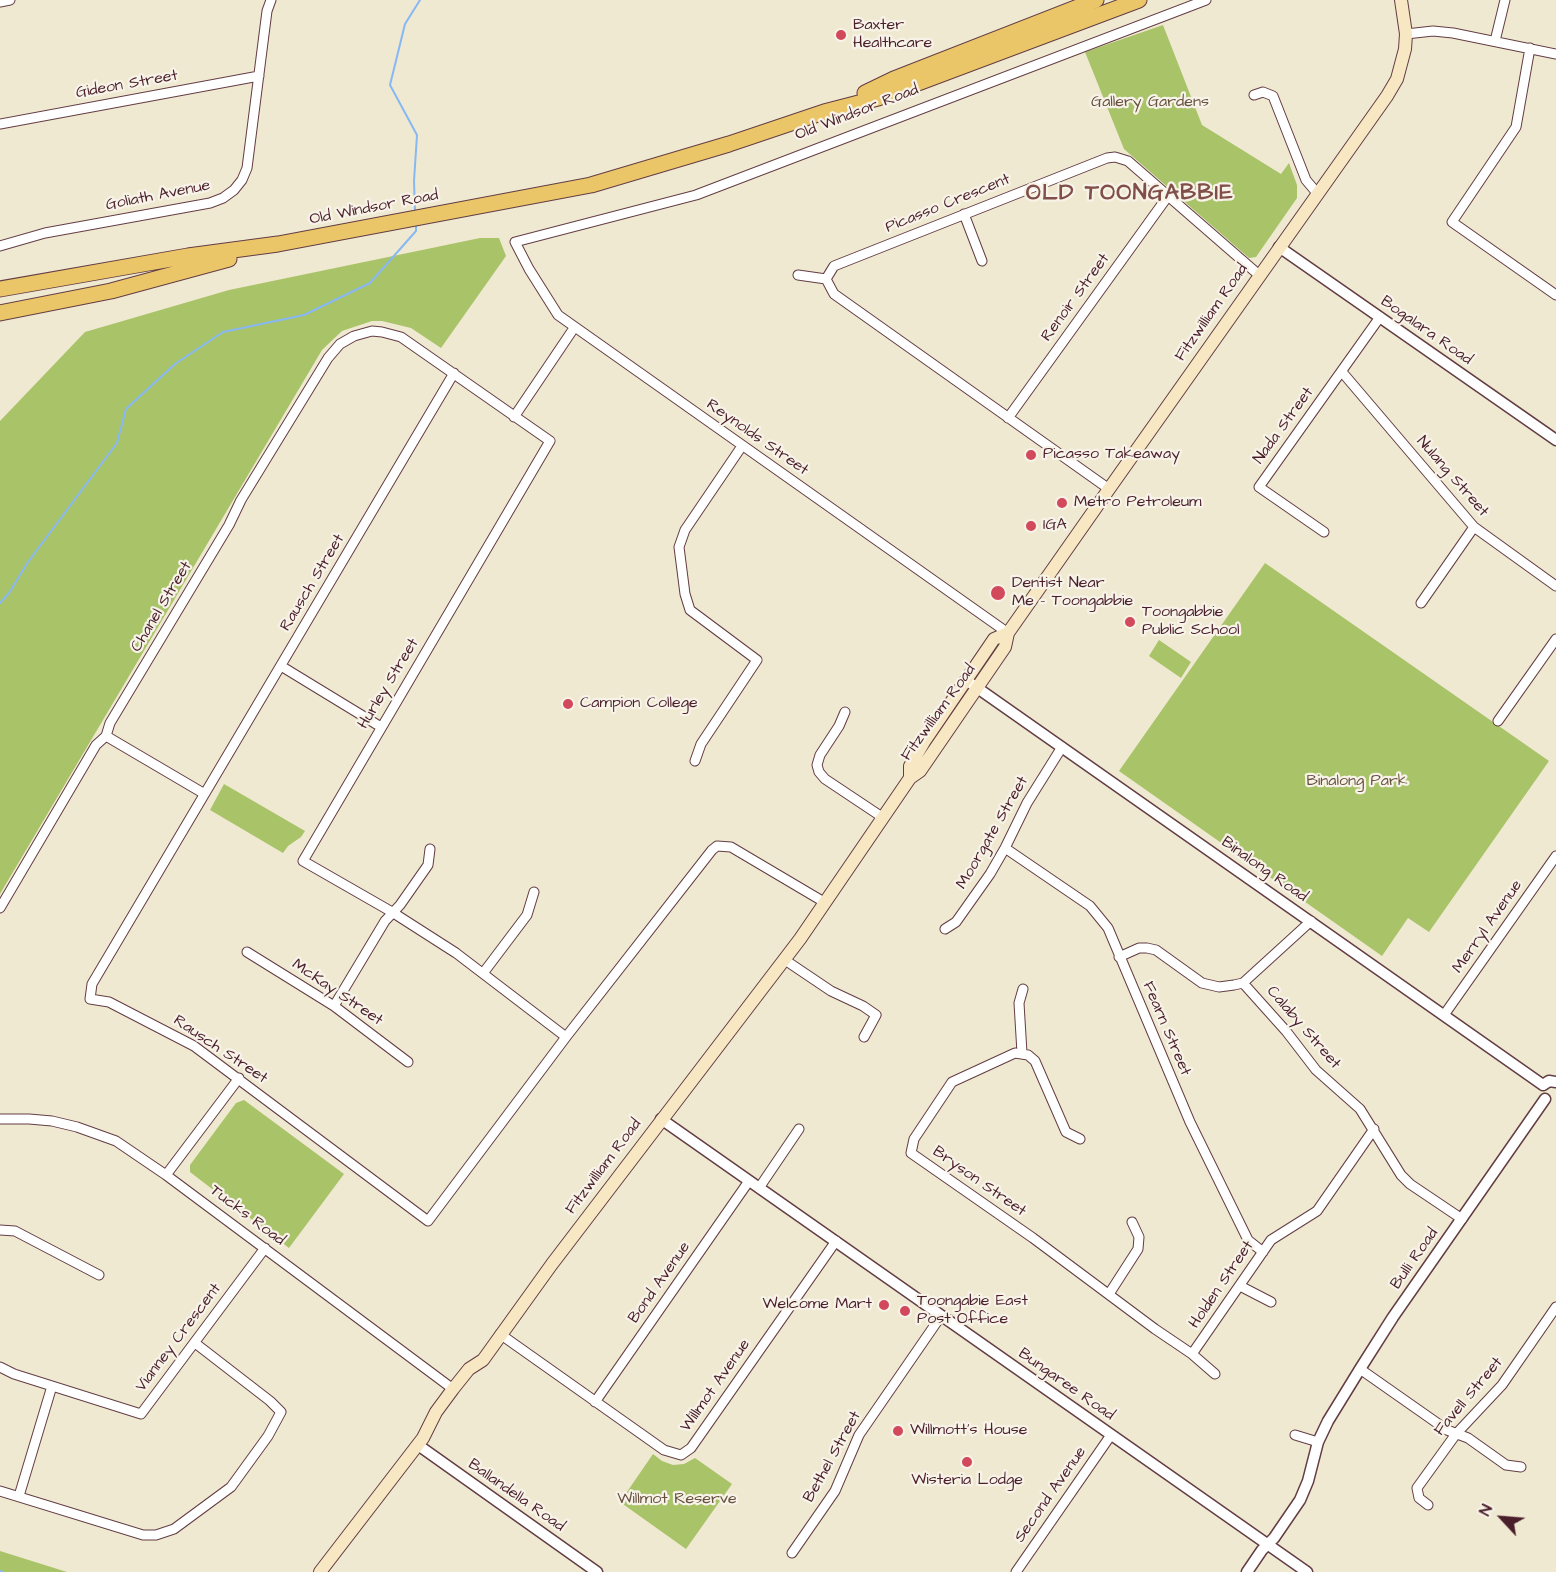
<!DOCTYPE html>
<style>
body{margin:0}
#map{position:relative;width:1556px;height:1572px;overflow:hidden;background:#f0e9d1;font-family:"Architects Daughter",sans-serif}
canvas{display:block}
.north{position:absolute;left:1472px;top:1488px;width:60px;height:60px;-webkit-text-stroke:4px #f7f3e8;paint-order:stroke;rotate:296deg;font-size:16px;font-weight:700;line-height:24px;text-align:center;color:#4a1f2b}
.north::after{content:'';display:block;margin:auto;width:21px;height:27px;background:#4a1f2b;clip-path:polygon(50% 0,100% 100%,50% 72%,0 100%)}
</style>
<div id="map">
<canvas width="1556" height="1572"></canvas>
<div class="north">N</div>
</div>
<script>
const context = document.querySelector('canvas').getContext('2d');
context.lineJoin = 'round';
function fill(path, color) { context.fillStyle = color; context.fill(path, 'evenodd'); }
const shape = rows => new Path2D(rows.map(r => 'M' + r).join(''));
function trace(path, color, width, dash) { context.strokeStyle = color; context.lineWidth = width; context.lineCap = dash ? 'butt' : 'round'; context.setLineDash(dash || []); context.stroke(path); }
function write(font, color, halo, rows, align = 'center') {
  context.font = font + ' "Architects Daughter",sans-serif'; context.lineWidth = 4.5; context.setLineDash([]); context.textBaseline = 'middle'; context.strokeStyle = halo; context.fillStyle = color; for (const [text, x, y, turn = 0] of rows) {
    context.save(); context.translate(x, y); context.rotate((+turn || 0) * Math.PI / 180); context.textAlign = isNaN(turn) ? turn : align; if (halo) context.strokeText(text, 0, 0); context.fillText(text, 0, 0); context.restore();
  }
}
fill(shape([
 [1163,25,1202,125,1281,174,1289,163,1297,185,1297,198,1256,257,1249,258,1124,149,1085,52],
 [480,238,499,238,506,256,441,348,411,328,382,321,372,321,342,331,322,350,0,894,0,421,85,332,229,290],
 [1265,563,1549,761,1429,932,1408,918,1382,956,1119,771],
 [1159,640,1191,662,1181,678,1149,656],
 [224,784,305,831,301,837,288,846,283,853,210,810],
 [244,1100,344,1174,289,1248,190,1172,190,1165,236,1103],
 [653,1454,662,1461,673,1465,684,1464,695,1458,732,1484,686,1549,620,1502],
 [0,1551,67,1572,0,1572]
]), '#a9c369');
trace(shape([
 [415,212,414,181,417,135,390,85,405,24,420,0],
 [0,603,9,593,28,562,117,443,126,409,175,364,223,332,304,315,370,283,416,231,416,223],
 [0,1571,2,1572]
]), '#87b8f3', 2);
const minor = shape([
 [0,2,10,0],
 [1406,34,1433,31,1453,33,1556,54],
 [1495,41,1505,0],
 [1530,48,1516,127,1452,222,1556,295],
 [1254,95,1263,92,1273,96,1306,180,1317,193],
 [0,124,259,76],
 [964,214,982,261],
 [0,246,45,233,210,203,223,198,234,190,242,180,247,168,267,11,271,0],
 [798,275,826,279],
 [1342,372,1474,527,1556,586],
 [454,373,92,984,90,999,109,1002,194,1046,428,1221,566,1037,712,850,717,846,731,847,824,902],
 [514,417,574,328],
 [1008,418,1168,196],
 [1109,489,834,294,826,279,834,266,1107,158,1115,157,1128,161,1259,275],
 [1324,532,1259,487,1380,317],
 [1421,603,1474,527],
 [1008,633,558,315,529,269,515,242,696,195,1206,0],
 [281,666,381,727],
 [845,712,839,726,820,755,817,765,819,772,825,779,882,817],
 [1498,721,1556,639],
 [106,736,203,793],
 [695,761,701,744,757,660,690,610,685,594,679,547,685,530,742,446],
 [1005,848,1090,906,1108,928,1190,1122,1248,1240,1263,1252],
 [0,908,96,745,106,736,110,723,229,525,241,500,328,358,340,344,354,336,372,331,382,332,401,337,550,441,303,861,392,912,456,953,566,1037],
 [945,929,956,922,990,874,1005,848,1027,803,1062,747],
 [247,952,334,1006,408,1062],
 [1119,957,1139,948,1147,948,1156,950,1202,983,1219,987,1234,985,1243,983,1311,921],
 [785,960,831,991,863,1006,876,1015,864,1037],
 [484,972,527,915,534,892],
 [1243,983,1286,1031,1316,1070,1360,1109,1401,1175,1410,1184,1462,1219],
 [334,1006,385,921,400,905,428,865,430,849],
 [1444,1015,1556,856],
 [1022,1053,1019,1003,1023,989],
 [0,1119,29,1119,52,1121,77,1127,116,1141,166,1175,453,1389],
 [1080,1139,1066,1132,1035,1061,1028,1055,1015,1053,952,1082,914,1139,911,1153,1033,1238,1155,1329,1192,1354,1215,1374],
 [166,1175,239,1078],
 [759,1188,799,1129],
 [0,1230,15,1231,99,1275],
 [1240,1286,1271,1302],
 [1109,1294,1138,1249,1139,1237,1132,1222],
 [500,1334,664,1450,681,1455,691,1448,836,1241],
 [1192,1354,1271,1240,1317,1211,1374,1129],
 [0,1367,14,1374,141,1414,265,1248],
 [1360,1369,1447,1430,1468,1438,1506,1465,1521,1467],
 [595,1402,749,1181],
 [1295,1435,1318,1442],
 [0,1491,143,1535,156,1535,174,1529,231,1487,268,1436,281,1412,270,1401,195,1343],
 [19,1496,52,1386],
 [1428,1505,1419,1498,1417,1488,1456,1434,1502,1385,1556,1307],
 [792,1553,835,1491,859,1435,941,1316],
 [1016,1572,1111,1435]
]);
const tertiary = shape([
 [1279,247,1556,440],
 [966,680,1543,1085],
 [1543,1085,1549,1081,1556,1082],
 [661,1119,1307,1572],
 [418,1445,597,1572],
 [1247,1572,1262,1550,1274,1538,1300,1500,1308,1481,1318,1442,1328,1421,1360,1369,1393,1317,1545,1099]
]);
const secondary = shape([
 [910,778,910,766,924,742,994,639,1008,633],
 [320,1572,423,1438,436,1412,453,1389,469,1369,483,1360,552,1264,800,939,910,778,920,771,1005,647,1008,633,1109,489,1387,96,1397,79,1405,49,1406,34,1401,0]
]);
const trunk = shape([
 [865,93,894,79,1096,0],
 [0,289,188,256,278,244,591,185,729,144,824,112,878,98,1139,0],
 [0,313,111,291,229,259]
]);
trace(minor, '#633d44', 11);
trace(tertiary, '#633d44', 13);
trace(secondary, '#633d44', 14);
trace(trunk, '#633d44', 17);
trace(minor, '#fff', 9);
trace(tertiary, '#fff', 10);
trace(secondary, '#f7e8c3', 12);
trace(trunk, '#ebc669', 15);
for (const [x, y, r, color] of [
 [841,35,6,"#d1495b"],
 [1031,455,6,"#d1495b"],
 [1062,503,6,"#d1495b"],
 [1031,526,6,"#d1495b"],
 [998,593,8,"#d1495b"],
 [1130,622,6,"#d1495b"],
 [568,704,6,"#d1495b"],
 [884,1305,6,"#d1495b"],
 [905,1311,6,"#d1495b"],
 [898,1431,6,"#d1495b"],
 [967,1462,6,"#d1495b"]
]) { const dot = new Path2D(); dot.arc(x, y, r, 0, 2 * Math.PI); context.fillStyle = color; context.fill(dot); trace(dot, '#f7f3e8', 2); }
write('16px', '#4a1f2b', '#f7f3e8', [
 ["Baxter",853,26],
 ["Healthcare",853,44],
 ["Picasso Takeaway",1043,455],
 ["Metro Petroleum",1074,503],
 ["IGA",1043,526],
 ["Dentist Near",1012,584],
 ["Me - Toongabbie",1012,602],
 ["Toongabbie",1142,613],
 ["Public School",1142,631],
 ["Campion College",580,704],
 ["Toongabie East",917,1302],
 ["Post Office",917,1320],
 ["Welcome Mart",872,1305,"right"],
 ["Willmott's House",910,1431],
 ["Wisteria Lodge",967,1481,"center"]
], 'left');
write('16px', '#4a1f2b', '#f7f3e8', [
 ["Gideon Street",127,85,-10],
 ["Old Windsor Road",857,113,-21],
 ["Goliath Avenue",158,196,-11],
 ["Picasso Crescent",948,204,-22],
 ["Old Windsor Road",374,208,-11],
 ["Renoir Street",1076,298,-54],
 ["Fitzwilliam Road",1212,313,-55],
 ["Bogalara Road",1426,331,35],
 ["Nada Street",1284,426,-54],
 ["Reynolds Street",757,438,35],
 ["Nulang Street",1452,477,49],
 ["Rausch Street",313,583,-59],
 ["Chanel Street",162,607,-59],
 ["Hurley Street",389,684,-59],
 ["Fitzwilliam Road",939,713,-54],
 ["Moorgate Street",993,833,-60],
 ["Binalong Road",1264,870,35],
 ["Merryl Avenue",1488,927,-55],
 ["McKay Street",337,993,34],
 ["Calaby Street",1303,1028,49],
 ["Fearn Street",1166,1029,67],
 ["Rausch Street",220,1050,34],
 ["Fitzwilliam Road",604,1167,-53],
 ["Bryson Street",979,1182,35],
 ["Tucks Road",247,1216,37],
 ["Bulli Road",1415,1259,-55],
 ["Bond Avenue",660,1283,-55],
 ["Holden Street",1222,1285,-56],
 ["Vianney Crescent",179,1338,-53],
 ["Bungaree Road",1066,1385,35],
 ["Willmot Avenue",716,1386,-55],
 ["Favell Street",1469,1397,-50],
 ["Bethel Street",833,1457,-61],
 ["Second Avenue",1051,1495,-55],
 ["Ballandella Road",516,1496,35]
]);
write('16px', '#66503e', '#f7f3e8', [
 ["Gallery Gardens",1150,103],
 ["Binalong Park",1357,782],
 ["Willmot Reserve",677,1500]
]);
context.letterSpacing = '1.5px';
write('bold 22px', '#804f49', '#f7f3e8', [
 ["OLD TOONGABBIE",1130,194]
]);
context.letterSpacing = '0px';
</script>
